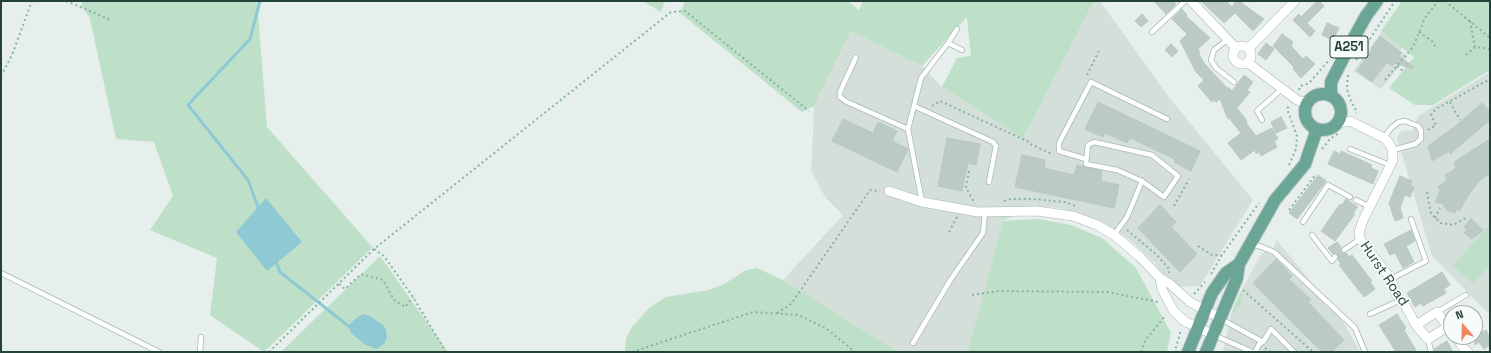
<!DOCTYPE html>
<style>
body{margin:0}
#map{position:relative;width:1491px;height:353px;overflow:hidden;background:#e6efeb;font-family:"Space Grotesk",sans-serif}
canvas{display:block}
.frame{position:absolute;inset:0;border:2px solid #24423a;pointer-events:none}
.north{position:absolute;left:1443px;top:305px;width:40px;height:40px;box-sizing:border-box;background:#f7fbf9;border:1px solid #a3b1ad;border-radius:50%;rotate:341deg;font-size:11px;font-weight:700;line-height:16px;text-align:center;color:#24423a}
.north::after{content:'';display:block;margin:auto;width:14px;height:18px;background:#f4845f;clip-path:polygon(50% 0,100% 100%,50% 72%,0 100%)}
</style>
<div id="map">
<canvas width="1491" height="353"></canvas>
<div class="frame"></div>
<div class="north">N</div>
</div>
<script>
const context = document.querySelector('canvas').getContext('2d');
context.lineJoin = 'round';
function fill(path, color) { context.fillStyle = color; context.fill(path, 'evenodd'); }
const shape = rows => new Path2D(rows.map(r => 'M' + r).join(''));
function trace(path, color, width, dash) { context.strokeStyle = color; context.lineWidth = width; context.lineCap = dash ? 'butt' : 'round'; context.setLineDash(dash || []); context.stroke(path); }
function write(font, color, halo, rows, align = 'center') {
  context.font = font + ' "Space Grotesk",sans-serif'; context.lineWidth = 3.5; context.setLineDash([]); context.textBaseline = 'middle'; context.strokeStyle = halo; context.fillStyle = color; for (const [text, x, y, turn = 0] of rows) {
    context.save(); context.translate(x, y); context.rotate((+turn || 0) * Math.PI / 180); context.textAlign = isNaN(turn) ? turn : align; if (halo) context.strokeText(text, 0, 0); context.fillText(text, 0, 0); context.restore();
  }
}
fill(shape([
 [1094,1,1100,1,1168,96,1253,200,1200,286,1174,287,1152,260,1129,239,1105,224,1083,214,1059,208,1036,206,1003,221,970,352,898,352,783,280,843,215,825,197,811,170,813,133,814,106,851,31,922,66,942,87,1023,137],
 [1387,25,1409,40,1400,51,1408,56,1381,89,1353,71],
 [1490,72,1490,315,1432,256,1397,138,1401,131,1407,130,1412,131,1418,116],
 [1277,240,1344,323,1360,352,1223,352,1231,314,1238,297,1261,254,1273,248]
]), '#d4dfda');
fill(shape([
 [84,1,257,1,267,127,374,249,372,248,264,352,210,315,217,258,150,230,173,196,154,142,116,139,90,19,81,4],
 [643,1,665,1,661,12],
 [685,1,848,1,859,10,863,1,1094,1,1023,138,942,87,957,58,971,56,967,17,922,66,851,31,814,106,802,112,680,13],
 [1402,1,1490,1,1490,70,1433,105,1415,105,1389,88,1414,57,1381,31],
 [1039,219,1071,225,1102,238,1136,268,1171,333,1167,352,968,352,1003,221],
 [1489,226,1490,265,1473,284,1453,265],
 [380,256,448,352,281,352,288,345],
 [757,268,783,280,898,352,625,352,626,338,632,327,650,307,666,297,709,290,724,284,746,270],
 [1240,293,1243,294,1242,301,1236,312,1231,314]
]), '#bfe0c8');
fill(shape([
 [266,198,302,242,267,271,236,232],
 [363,314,370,316,383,325,386,329,387,338,384,344,376,349,366,345,351,333,348,326,355,319]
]), '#8ec9d4');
trace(shape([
 [259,210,248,180,188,105,250,39,260,1],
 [275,259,280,272,351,328]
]), '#8ec9d4', 3);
const building = shape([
 [1154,1,1173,1,1176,4,1166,14,1154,1],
 [1201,1,1226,1,1232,7,1236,1,1239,1,1264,19,1253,31,1235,13,1224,23,1201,1],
 [1317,1,1319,1,1324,6,1307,23,1315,31,1310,37,1293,20,1299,14,1301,17,1317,1],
 [1182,9,1187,15,1186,16,1210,38,1198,49,1200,53,1199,54,1204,63,1227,88,1228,87,1232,91,1244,75,1253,82,1247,90,1250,92,1237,108,1247,121,1246,123,1256,136,1272,128,1278,139,1274,141,1277,147,1261,156,1259,152,1256,154,1255,150,1241,160,1228,143,1241,133,1229,118,1228,119,1220,99,1216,102,1214,100,1212,102,1198,86,1204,80,1196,72,1180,41,1187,34,1172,19,1182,9],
 [1142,14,1148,21,1141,27,1135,21,1142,14],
 [1327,23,1339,28,1333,40,1322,35,1327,23],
 [1282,34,1293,42,1291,46,1303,59,1306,56,1315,64,1301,78,1293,69,1294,67,1273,46,1282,34],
 [1380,36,1402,53,1399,56,1414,67,1413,69,1395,63,1392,66,1387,62,1372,82,1357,71,1372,50,1371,49,1380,36],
 [1266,43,1274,49,1266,60,1258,54,1266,43],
 [1171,44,1178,51,1172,57,1165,50,1171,44],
 [1098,102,1200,151,1191,171,1174,162,1175,159,1130,138,1127,143,1105,133,1103,137,1085,129,1098,102],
 [1482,103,1490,112,1490,120,1450,154,1449,151,1432,161,1428,146,1457,125,1482,103],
 [1281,117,1287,128,1276,133,1271,122,1281,117],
 [843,119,873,133,878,122,897,131,892,141,908,149,897,172,832,141,843,119],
 [947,138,980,144,976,165,968,163,962,191,938,186,947,138],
 [1490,139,1490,173,1480,180,1469,194,1460,210,1456,210,1455,213,1446,210,1443,204,1435,202,1440,190,1438,187,1443,184,1447,178,1445,175,1451,172,1456,167,1454,162,1490,139],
 [1334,151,1340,154,1341,151,1372,165,1371,168,1378,171,1373,184,1328,164,1334,151],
 [1022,155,1045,160,1044,168,1074,175,1077,165,1102,171,1101,181,1119,185,1114,208,1015,187,1022,155],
 [1318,175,1326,181,1297,219,1289,213,1318,175],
 [1400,176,1412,181,1410,185,1414,187,1410,197,1405,195,1400,208,1403,218,1395,221,1389,203,1400,176],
 [1346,199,1358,207,1353,213,1355,214,1335,241,1321,231,1340,204,1342,205,1346,199],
 [1160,205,1176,222,1171,227,1197,254,1180,272,1138,228,1160,205],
 [1471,219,1483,230,1476,237,1474,236,1472,239,1464,233,1467,230,1464,227,1471,219],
 [1411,230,1415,241,1406,246,1414,262,1403,268,1395,253,1390,255,1384,244,1411,230],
 [1337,242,1341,247,1341,252,1346,253,1349,257,1352,255,1372,281,1370,282,1375,289,1364,297,1339,265,1341,264,1338,260,1338,255,1336,253,1333,254,1328,248,1337,242],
 [1276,259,1292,276,1289,279,1311,300,1308,302,1344,340,1332,352,1322,352,1253,283,1276,259],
 [1442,272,1450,285,1444,289,1446,293,1423,306,1421,303,1415,307,1407,293,1442,272],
 [1397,314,1406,328,1404,330,1417,352,1396,352,1379,325,1397,314],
 [1475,319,1483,332,1486,330,1490,338,1490,345,1484,349,1479,342,1475,345,1475,319],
 [1447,341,1453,352,1435,352,1434,349,1447,341]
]);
fill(building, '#bbcac4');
trace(building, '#b8c9c2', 1);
const service = shape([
 [1152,32,1185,1],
 [1227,40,1214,50,1211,60,1216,68,1234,82],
 [948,43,962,50],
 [856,57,840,92,840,97,847,102,908,129],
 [914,106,993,142,996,146,989,182],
 [1262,120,1257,111,1282,89],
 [1384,138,1391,128,1399,122,1405,121,1418,126,1421,131,1421,139,1415,144,1393,150],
 [1094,142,1152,155,1178,176,1164,197,1142,181,1117,170,1086,164,1088,145,1094,142],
 [1350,149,1390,165],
 [1086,159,1059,151,1059,143,1091,82,1167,119],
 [1356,200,1370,207],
 [922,202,908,129,921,78,948,43,957,29],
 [1303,222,1328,185,1350,197],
 [1114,235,1127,217,1142,181],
 [1312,235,1332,261,1335,257],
 [1251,244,1262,247,1274,252,1355,328,1365,352],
 [1344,250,1360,239],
 [1,273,159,352],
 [1391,279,1426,261,1411,219],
 [1437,312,1466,295],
 [1370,314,1401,300],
 [1221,319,1263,342],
 [1214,335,1252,352],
 [1428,339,1431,352],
 [913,343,951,279,983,233,985,213],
 [200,352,201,337],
 [1255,352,1260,343,1263,342,1271,329,1294,352]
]);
const minor = shape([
 [1191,1,1236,48],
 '1233 55a9 9 0 1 1 18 0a9 9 0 1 1-18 0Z',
 [1249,48,1295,1],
 [1247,62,1297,100,1308,103],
 [1338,123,1350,121,1384,138,1389,143,1392,149,1393,160,1364,218,1359,232,1360,239,1391,279,1396,294,1406,307,1416,325,1428,339,1447,327],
 [889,191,922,202,978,212,1037,211,1073,216,1097,225,1114,235,1140,257,1160,278,1170,284,1190,302,1220,318],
 [1160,278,1162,289,1173,310,1184,321,1214,335],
 [1416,325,1437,312,1451,331],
 [1456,337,1465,350,1468,352]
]);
const primary = shape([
 '1305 112a18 18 0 1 1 36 0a18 18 0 1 1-36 0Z',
 [1331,96,1331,82,1351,43,1366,16,1377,1],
 [1188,352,1212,293,1226,273,1239,264,1275,200,1305,164,1317,129],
 [1206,352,1237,278,1239,264]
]);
trace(service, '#a8b8b2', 6);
trace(minor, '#a8b8b2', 10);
trace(primary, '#c2cac8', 14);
trace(shape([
 [66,1,111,20],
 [1445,1,1490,38],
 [1470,21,1475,47],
 [1419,32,1432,41,1436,48],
 [1466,55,1475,47,1490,49],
 [1356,60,1395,1],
 [1397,66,1403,71],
 [1087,75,1099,51],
 [1348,75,1347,89,1350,99,1357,112,1356,113],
 [1,76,12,55,32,1],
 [1385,80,1413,47,1425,18,1438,1],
 [1299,90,1300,86,1307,84,1311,81,1330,59],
 [1450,102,1460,120],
 [932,106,940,101,1029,142,1030,144,1050,153,1051,151],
 [1428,130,1436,125,1431,115,1436,109,1490,79],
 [1322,149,1330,139,1339,133],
 [1289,165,1296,149,1297,136,1287,109,1289,106],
 [969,171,966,188,974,202],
 [1307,186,1316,174],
 [1427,192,1431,214,1441,223,1453,225,1464,219,1467,216],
 [1004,201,1011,199,1032,199,1065,202,1076,206],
 [1174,206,1189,179],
 [1289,210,1307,186],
 [1435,218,1440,208],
 [1127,230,1157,255,1169,269,1169,273],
 [949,232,957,217],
 [1198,246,1212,255,1222,255],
 [374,249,384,256,413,297,446,352],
 [1211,274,1222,255,1259,203],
 [339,284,345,289,361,274,383,280,394,300,405,307,413,297],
 [1243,290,1313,352],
 [1194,294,1205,282],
 [972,295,999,291,1107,292,1158,302],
 [777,313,791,304,870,190,880,191],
 [1265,348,1270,352],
 [269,352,374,249,671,12,685,11,809,111],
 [632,352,753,312,799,315,827,329,855,352],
 [1141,352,1146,339,1166,315],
 [1177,352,1175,351,1181,330]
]), '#86b3a5', 2, [2, 3]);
trace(service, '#fff', 4.5);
trace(minor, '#fff', 9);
trace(primary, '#6aa596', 12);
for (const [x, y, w] of [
 [1349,47,38]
]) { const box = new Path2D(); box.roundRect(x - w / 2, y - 11, w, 22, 3); context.fillStyle = '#f7fbf9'; context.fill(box); trace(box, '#24423a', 1); }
write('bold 13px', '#24423a', null, [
 ["A251",1349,47]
]);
write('14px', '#24423a', '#f7fbf9', [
 ["Hurst Road",1384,274,56]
]);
</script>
